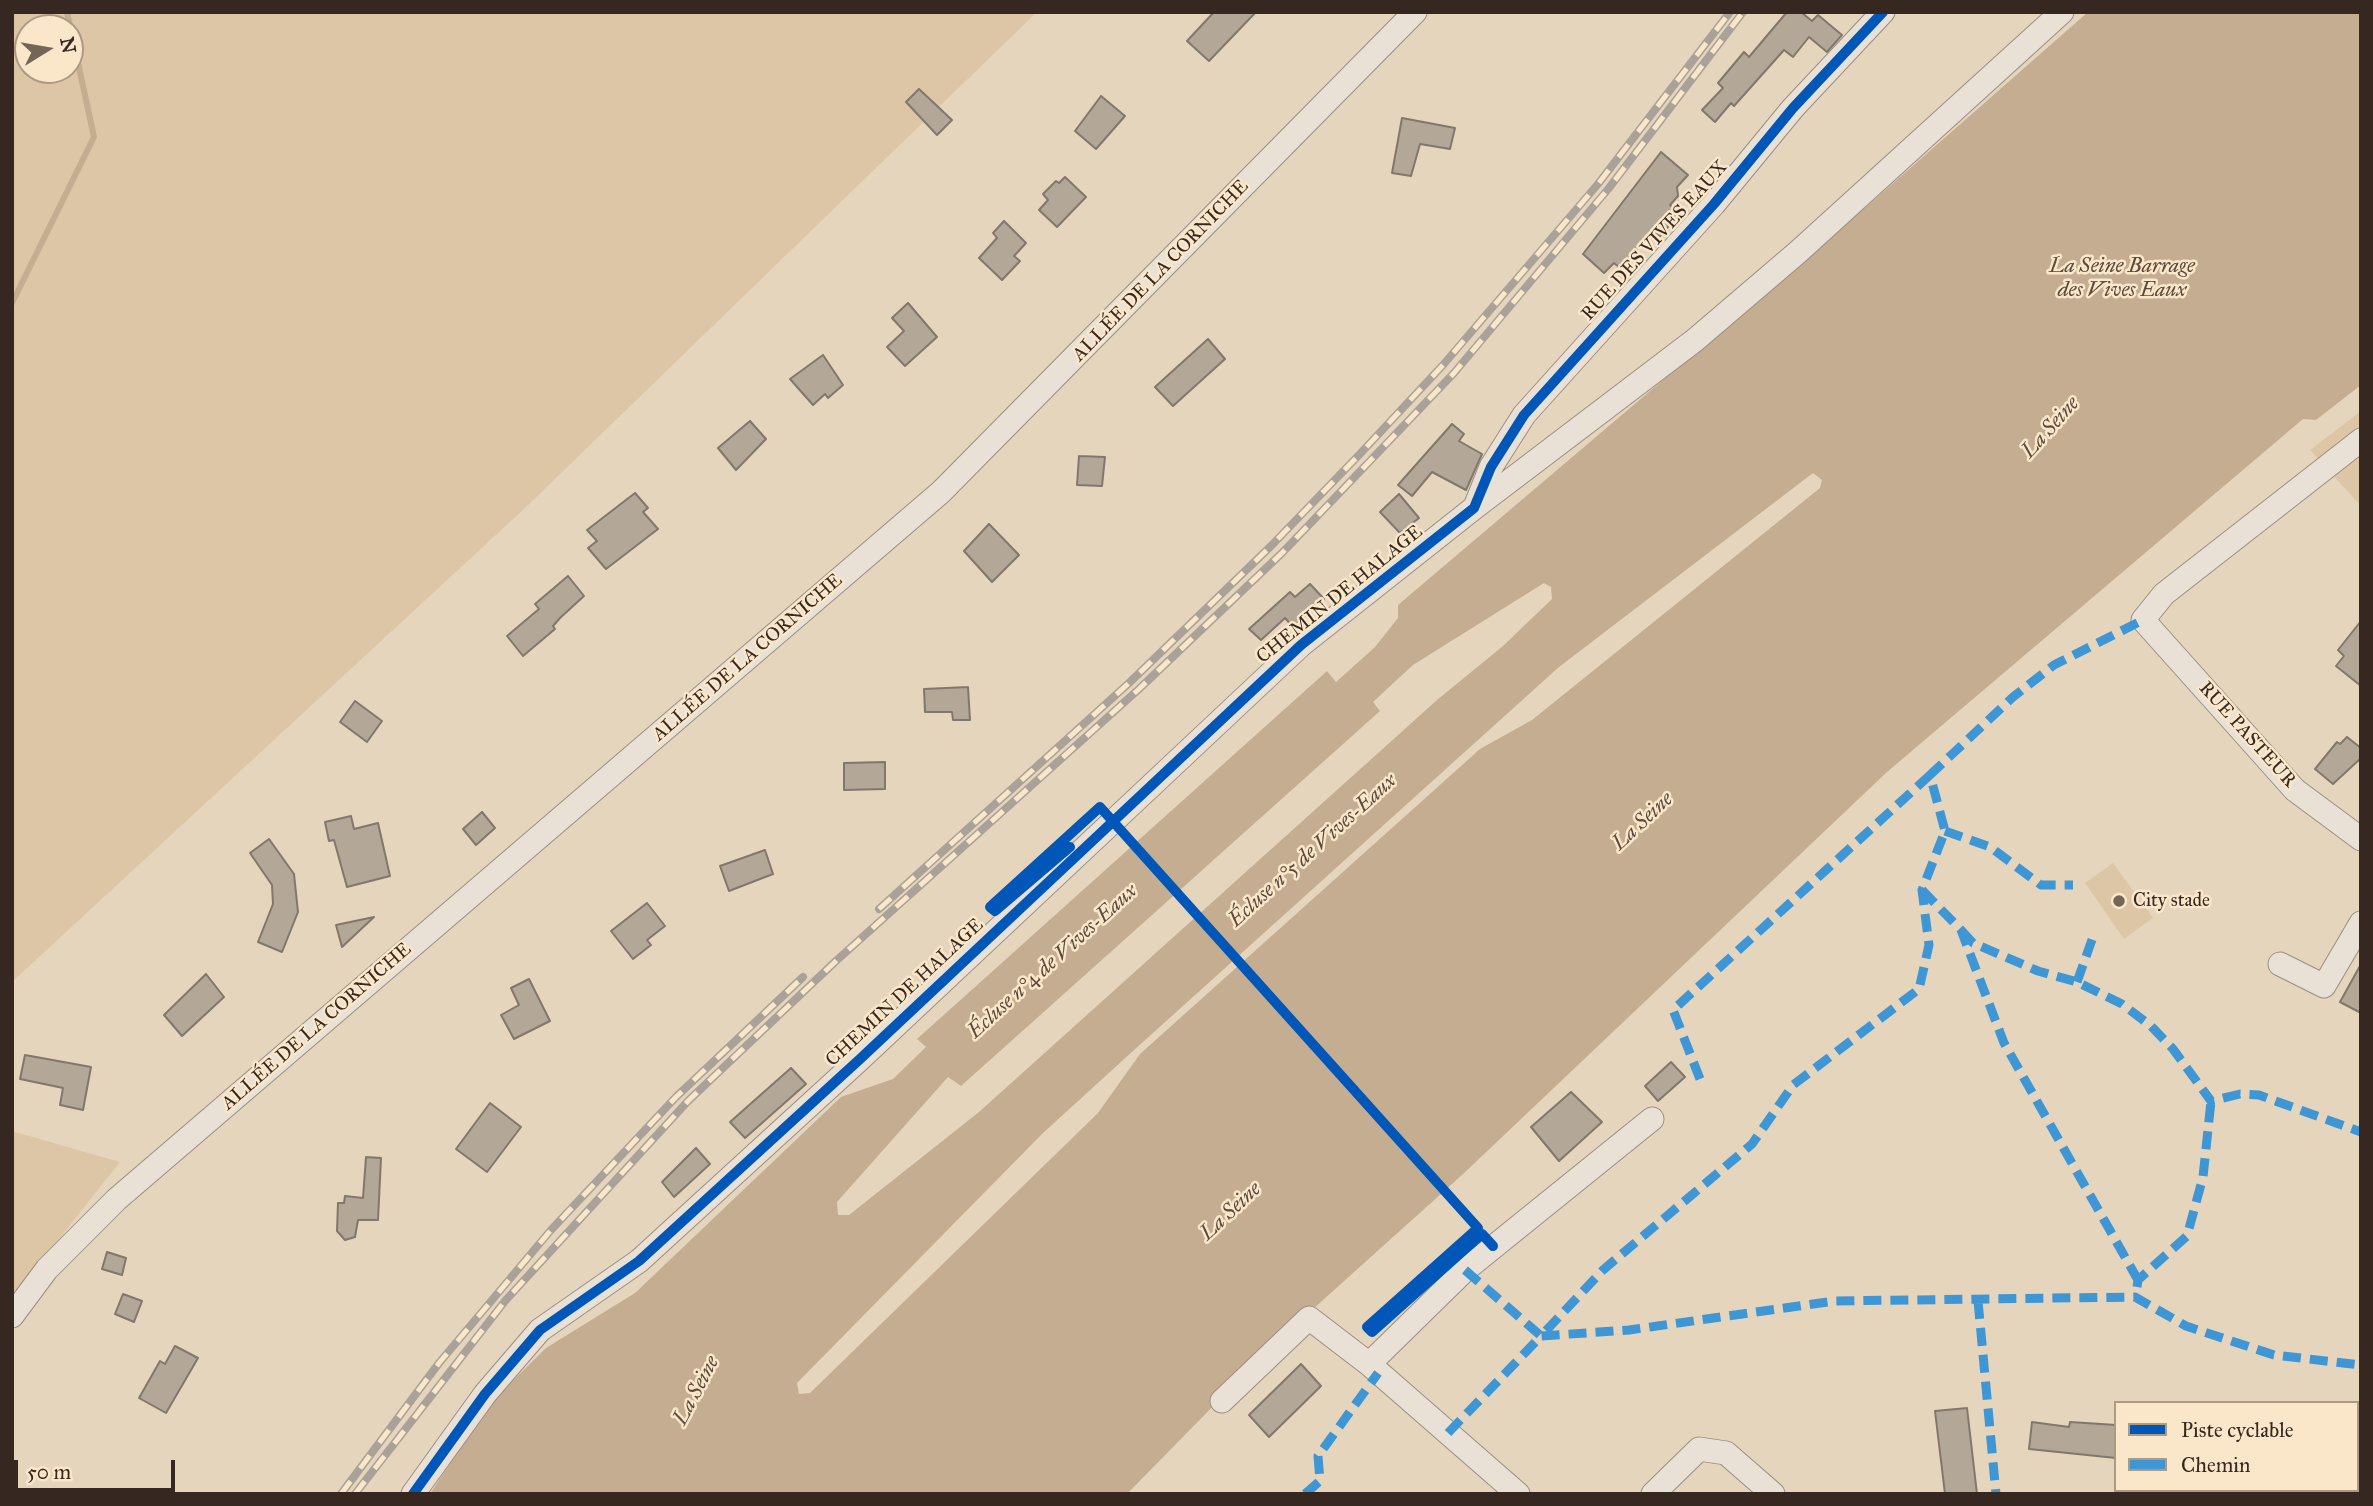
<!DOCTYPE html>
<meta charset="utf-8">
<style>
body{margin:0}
#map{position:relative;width:2373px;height:1506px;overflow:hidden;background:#e6d5bd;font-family:"IM FELL Great Primer",serif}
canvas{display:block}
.frame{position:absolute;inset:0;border:14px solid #362820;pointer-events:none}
.legend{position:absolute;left:2114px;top:1401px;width:245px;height:91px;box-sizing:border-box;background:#fae6c9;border:2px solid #ac9a85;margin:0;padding:9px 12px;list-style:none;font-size:21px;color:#362820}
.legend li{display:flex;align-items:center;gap:14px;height:35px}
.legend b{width:35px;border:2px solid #ac9a85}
.north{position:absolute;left:14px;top:14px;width:70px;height:70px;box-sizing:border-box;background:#fae6c9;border:2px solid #ac9a85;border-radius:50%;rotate:79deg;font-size:19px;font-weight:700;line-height:28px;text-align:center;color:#362820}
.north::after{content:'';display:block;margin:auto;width:24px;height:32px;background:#746557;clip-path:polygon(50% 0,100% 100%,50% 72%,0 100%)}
.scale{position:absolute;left:14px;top:1460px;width:161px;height:32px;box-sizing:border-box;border:4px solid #362820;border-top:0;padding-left:9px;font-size:21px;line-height:24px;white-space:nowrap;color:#362820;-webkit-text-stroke:5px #fae6c9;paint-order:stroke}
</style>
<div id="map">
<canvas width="2373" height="1506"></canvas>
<div class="frame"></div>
<ul class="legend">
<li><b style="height:9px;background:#0057b8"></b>Piste cyclable</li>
<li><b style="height:9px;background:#3e96d5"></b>Chemin</li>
</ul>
<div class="north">N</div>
<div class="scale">50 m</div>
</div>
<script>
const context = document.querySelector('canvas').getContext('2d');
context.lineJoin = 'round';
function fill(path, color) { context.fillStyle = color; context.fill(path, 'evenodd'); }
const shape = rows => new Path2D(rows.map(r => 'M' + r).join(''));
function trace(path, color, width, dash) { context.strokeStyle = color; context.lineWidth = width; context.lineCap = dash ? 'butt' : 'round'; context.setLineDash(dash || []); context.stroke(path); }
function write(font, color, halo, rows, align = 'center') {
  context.font = font + ' "IM FELL Great Primer",serif'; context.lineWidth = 5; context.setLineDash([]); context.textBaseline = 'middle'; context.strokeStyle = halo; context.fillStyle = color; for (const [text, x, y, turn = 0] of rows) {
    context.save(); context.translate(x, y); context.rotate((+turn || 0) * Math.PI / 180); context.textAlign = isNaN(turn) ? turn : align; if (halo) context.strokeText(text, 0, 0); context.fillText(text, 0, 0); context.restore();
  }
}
fill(shape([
 [12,12,1037,12,524,509,12,982],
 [28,28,70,28,70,70,28,70],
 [2361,411,2361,506,2310,450],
 [2113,863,2153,918,2124,939,2085,883],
 [12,1131,120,1162,12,1298]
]), '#ddc6a6');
fill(shape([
 [2088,12,2361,12,2361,385,2316,420,2303,419,1887,772,1462,1175,1273,1345,1127,1494,430,1494,488,1405,546,1348,635,1293,841,1097,893,1079,926,1047,917,1039,1327,671,1336,682,1375,647,1398,618,1398,605,1842,228],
 [1813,473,1822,480,1820,488,1532,720,1480,749,1140,1054,1098,1113,810,1393,799,1394,797,1383,1043,1133,1133,1051,1559,667],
 [1544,583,1551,587,1552,599,1503,646,1437,700,979,1112,849,1215,838,1215,837,1202,948,1077,961,1086,1380,711,1373,702,1413,665]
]), '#c4ad90');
trace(shape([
 [12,303,94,137,67,12]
]), '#c4ad90', 6);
const building = shape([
 [1214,12,1256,12,1209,61,1187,41,1214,12],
 [1787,12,1801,12,1812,21,1818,15,1842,35,1827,52,1809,37,1793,57,1784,50,1734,106,1731,103,1715,122,1702,110,1723,88,1718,83,1744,52,1749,57,1787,12],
 [919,89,952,120,937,135,906,102,919,89],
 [1101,96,1125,116,1096,149,1075,131,1101,96],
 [1402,118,1455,128,1450,149,1420,144,1411,176,1392,173,1402,118],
 [1661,152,1688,175,1677,187,1678,196,1670,205,1680,213,1660,236,1653,231,1620,268,1614,263,1604,273,1583,254,1661,152],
 [1065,177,1086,197,1057,227,1039,210,1048,200,1043,194,1056,181,1059,183,1065,177],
 [1004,221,1026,243,1014,256,1020,261,1002,280,979,258,997,238,993,233,1004,221],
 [908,303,937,337,905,366,887,347,904,331,892,318,908,303],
 [1208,339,1225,359,1173,406,1155,387,1208,339],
 [823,355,843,385,828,398,825,394,813,405,790,379,823,355],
 [750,421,766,439,736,470,718,448,750,421],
 [1452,424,1464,434,1459,441,1482,454,1466,490,1432,472,1412,496,1398,485,1452,424],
 [1079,456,1105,457,1102,486,1077,485,1079,456],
 [635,493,648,508,643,512,658,529,606,569,588,548,597,541,587,530,635,493],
 [1399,494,1419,518,1400,533,1380,512,1399,494],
 [989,524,1019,555,992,582,964,551,989,524],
 [568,576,584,596,560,618,553,626,555,629,523,656,507,636,539,609,535,604,568,576],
 [1310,584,1324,599,1293,627,1285,618,1261,640,1249,629,1290,592,1295,597,1310,584],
 [2361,621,2361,686,2336,666,2344,656,2338,650,2361,621],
 [968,687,970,720,953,720,952,712,925,712,924,689,968,687],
 [355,701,382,721,367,742,340,722,355,701],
 [2347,737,2361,748,2361,758,2333,784,2315,769,2337,742,2340,744,2347,737],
 [885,762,885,789,844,790,844,763,885,762],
 [482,812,495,828,476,845,463,829,482,812],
 [351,816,354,829,378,823,390,876,347,887,334,840,329,841,325,822,351,816],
 [269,839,294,874,298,912,282,952,258,942,273,904,272,885,250,853,269,839],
 [765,850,773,874,729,891,720,866,765,850],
 [647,903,665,926,647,940,651,945,633,959,611,931,647,903],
 [374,917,342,947,336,925,374,917],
 [2361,964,2361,1013,2340,1002,2361,964],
 [206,974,224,997,182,1036,164,1015,206,974],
 [529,979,550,1021,514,1039,501,1015,519,1005,511,988,529,979],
 [25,1055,91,1067,83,1110,60,1105,63,1088,20,1079,25,1055],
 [1671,1062,1685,1077,1658,1101,1645,1086,1671,1062],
 [791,1068,806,1084,745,1138,730,1122,791,1068],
 [1571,1092,1602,1122,1559,1161,1531,1127,1571,1092],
 [490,1103,521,1127,487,1172,456,1149,490,1103],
 [696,1148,710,1164,674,1197,662,1182,696,1148],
 [366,1157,381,1158,378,1220,358,1220,355,1237,345,1240,337,1231,338,1203,344,1203,345,1196,363,1198,366,1157],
 [107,1252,126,1258,122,1275,102,1269,107,1252],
 [123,1294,142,1301,134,1322,115,1314,123,1294],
 [175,1346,198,1358,166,1413,139,1398,160,1361,165,1364,175,1346],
 [1301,1364,1321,1386,1269,1437,1249,1415,1301,1364],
 [1967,1408,1977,1494,1945,1494,1935,1411,1967,1408],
 [2032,1422,2069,1427,2070,1422,2116,1425,2116,1458,2029,1449,2032,1422]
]);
fill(building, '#b3a798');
trace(building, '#81776a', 2);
const minor = shape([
 [2361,440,2164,594,2143,620,2295,790,2361,839],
 [1475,507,1491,467,1524,415,1714,204,1793,108,1883,12],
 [2280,964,2324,986,2361,923],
 [12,1316,47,1269,117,1199,941,492,1415,12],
 [1369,1364,1465,1270,1652,1119],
 [1222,1401,1309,1318,1369,1364,1518,1494],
 [413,1494,485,1394,540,1330,639,1261,860,1059,1301,645,1474,508,1695,340,1798,252,2062,12],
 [1653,1494,1699,1449,1726,1453,1773,1494]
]);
trace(minor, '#9a8e80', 25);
trace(minor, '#e9e1d5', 23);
const rail = shape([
 [879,909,1129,683,1270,547,1358,456,1443,365,1598,184,1730,12],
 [341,1494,439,1363,551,1230,676,1097,803,977],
 [355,1494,505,1301,688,1101,837,960,1139,689,1282,553,1454,373,1609,188,1743,12]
]);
trace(rail, '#aaa298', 8);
trace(rail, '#fae6c9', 5, [16]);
trace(shape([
 [1945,831,1990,847,2041,885,2073,885],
 [1922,890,1961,930,2004,1043,2138,1280],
 [1961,930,1973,943,2038,971,2077,982,2122,1004,2151,1026,2173,1049,2211,1101,2240,1094,2259,1095,2361,1132],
 [2077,982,2093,937],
 [1700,1079,1673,1010,1930,775],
 [1465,1270,1541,1336,1603,1270,1752,1144,1793,1085,1919,989,1929,945,1922,890,1945,831,1930,775,2013,697,2054,665,2143,620],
 [2137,1287,2138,1280,2187,1236,2203,1177,2211,1101],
 [1978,1301,1996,1494],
 [1448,1433,1541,1336,1629,1330,1834,1301,2135,1297,2186,1326,2274,1355,2361,1365],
 [1305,1494,1320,1481,1318,1456,1378,1373]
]), '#3e96d5', 9, [18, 9]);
trace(shape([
 [1070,847,995,911,990,907,1100,807,1478,1228,1367,1327,1372,1332,1482,1234,1493,1246],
 [413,1494,485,1394,540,1330,639,1261,860,1059,1301,645,1474,508,1491,467,1524,415,1714,204,1793,108,1883,12]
]), '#0057b8', 10);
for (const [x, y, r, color] of [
 [2119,901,7,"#746557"]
]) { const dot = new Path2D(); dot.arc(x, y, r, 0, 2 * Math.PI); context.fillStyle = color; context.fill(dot); trace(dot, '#fae6c9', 2.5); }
write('19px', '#362820', '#fae6c9', [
 ["RUE DES VIVES EAUX",1655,241,-48],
 ["ALLÉE DE LA CORNICHE",1161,271,-46],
 ["CHEMIN DE HALAGE",1340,595,-39],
 ["ALLÉE DE LA CORNICHE",748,658,-41],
 ["RUE PASTEUR",2247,735,48],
 ["CHEMIN DE HALAGE",905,993,-43],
 ["ALLÉE DE LA CORNICHE",317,1027,-41]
]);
write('19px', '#362820', '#fae6c9', [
 ["City stade",2133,901]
], 'left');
write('italic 21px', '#5c4b3c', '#fae6c9', [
 ["La Seine Barrage",2122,267],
 ["des Vives Eaux",2122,291],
 ["La Seine",2051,428,-48],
 ["La Seine",1643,822,-43],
 ["Écluse n°5 de Vives-Eaux",1313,851,-42],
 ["Écluse n°4 de Vives-Eaux",1053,962,-42],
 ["La Seine",1231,1212,-43],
 ["La Seine",697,1391,-62]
]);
</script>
